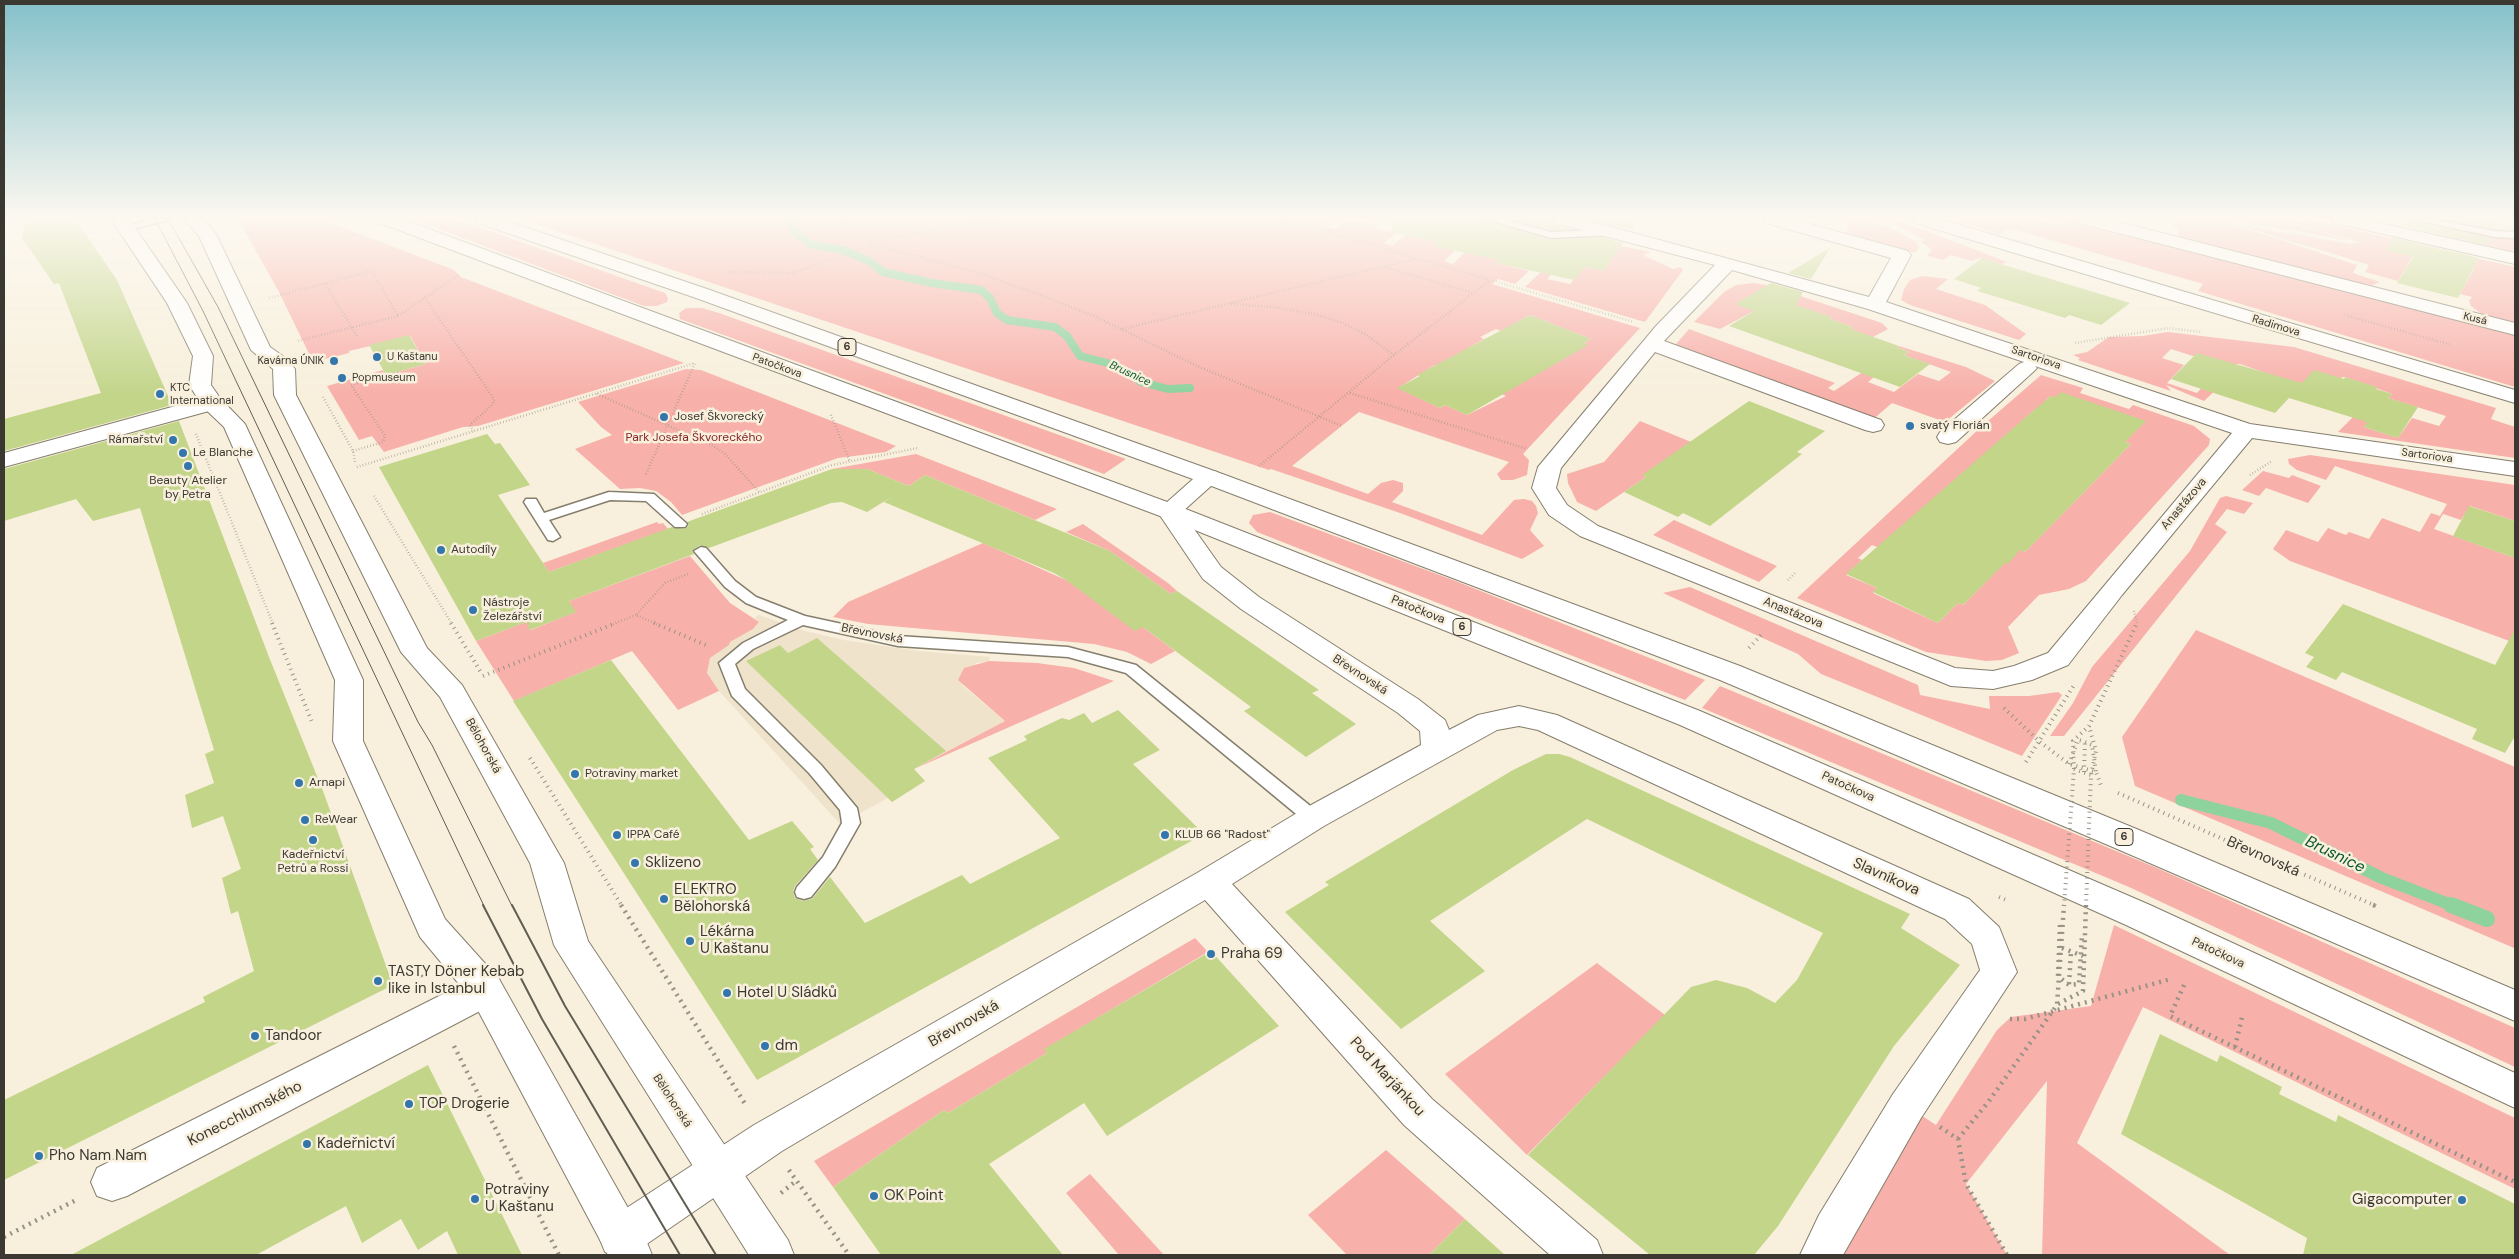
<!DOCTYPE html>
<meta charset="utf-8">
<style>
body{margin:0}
#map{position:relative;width:2519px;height:1259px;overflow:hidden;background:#f8f0dd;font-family:"DM Sans",sans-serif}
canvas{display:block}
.frame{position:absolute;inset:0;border:5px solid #3b3831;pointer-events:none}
</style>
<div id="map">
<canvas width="2519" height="1259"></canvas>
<div class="frame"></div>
</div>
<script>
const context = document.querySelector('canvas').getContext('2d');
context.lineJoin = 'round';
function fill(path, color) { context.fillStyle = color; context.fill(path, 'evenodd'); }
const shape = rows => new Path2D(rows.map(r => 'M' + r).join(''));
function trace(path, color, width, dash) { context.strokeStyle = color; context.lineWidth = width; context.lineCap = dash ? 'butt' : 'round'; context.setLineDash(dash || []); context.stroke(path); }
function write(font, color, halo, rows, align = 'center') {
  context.font = font + ' "DM Sans",sans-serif'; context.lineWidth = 5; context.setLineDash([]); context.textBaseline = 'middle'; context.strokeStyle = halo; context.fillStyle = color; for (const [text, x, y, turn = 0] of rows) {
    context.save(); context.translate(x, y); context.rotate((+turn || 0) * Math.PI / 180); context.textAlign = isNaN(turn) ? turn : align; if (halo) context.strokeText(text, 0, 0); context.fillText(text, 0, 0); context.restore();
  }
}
fill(shape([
 [2375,219,2515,219,2515,251],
 [759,615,805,631,844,640,919,651,990,657,989,661,976,663,962,685,1005,721,914,769,925,781,892,802,888,798,840,824,719,691,707,673,710,658,728,645,729,642,753,629,759,622,754,618]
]), '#efe4cb');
fill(shape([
 [238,219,321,219,454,270,461,277,684,363,478,426,463,427,384,452,372,436,359,440,327,386,383,370,386,375,426,364,412,339,410,337,413,336,349,351,349,353,313,362,279,292],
 [412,219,456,219,665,293,668,298,667,302,657,306,644,306],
 [521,219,1337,219,1327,227,1335,229,1349,219,1379,226,1376,229,1396,233,1384,243,1392,246,1406,235,1438,242,1435,246,1455,250,1444,261,1453,264,1465,252,1499,260,1496,263,1529,271,1515,284,1498,279,1492,284,1640,328,1523,454,1529,460,1527,475,1513,480,1501,480,1497,474,1509,462,1359,412,1292,466,1368,494,1381,483,1393,480,1403,483,1403,491,1392,502,1482,535,1514,500,1524,499,1532,501,1536,506,1538,513,1530,530,1544,546,1522,559,1400,513,1271,469,1269,470],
 [1530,315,1591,339,1584,343,1587,345,1497,392,1506,396,1467,415,1445,405,1440,408,1398,388,1435,365,1443,369,1468,348,1484,339,1480,337,1496,329,1504,332,1508,327],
 [1827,219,1865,219,1891,228,1916,242,1919,247,1915,253,1847,233,1847,224],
 [1880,219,1892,219,1922,229,2007,262,2001,264,1980,258,1972,261,1951,255,1943,260,1927,256,1932,250,1921,242,1924,240,1899,226],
 [1950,219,2038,219,2060,225,2066,219,2515,335,2515,387,2198,291,2203,284,2009,228,2000,234],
 [2180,219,2274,219,2352,241,2239,221,2235,225,2357,265,2353,273,2380,282,2373,285,2364,284,2182,238,2177,235,2179,229,2172,227],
 [2279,219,2301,221,2309,219,2394,239,2414,254,2398,281,2365,272,2369,265,2243,226,2351,244,2359,242],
 [2449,228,2515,239,2515,252,2448,236],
 [1596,241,1651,252,1643,255,1673,269,1680,267,1683,270,1645,322,1525,287,1545,268,1555,270,1547,279,1570,284,1585,267,1603,271,1609,262],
 [2462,255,2515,267,2515,325,2487,318,2471,306,2469,301,2472,297,2460,294,2475,267],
 [1922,276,1948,279,1936,289,1985,305,2026,334,2019,340,1910,305,1901,300,1904,289,1910,280],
 [1753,283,1767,285,1882,323,1888,329,1871,338,1849,330,1853,327,1830,319,1832,317,1754,311,1720,329,1694,322,1724,292,1736,285],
 [686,308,702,308,719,313,1126,459,1104,474,680,319,679,313],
 [1689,329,1835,383,1828,388,1834,391,1869,368,1880,372,1868,382,1894,392,1918,374,1939,381,1951,372,1904,355,1909,352,1897,347,1899,346,1966,367,1995,381,1945,422,1892,403,1864,427,1670,351],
 [2168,332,2294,347,2496,408,2491,419,2515,427,2515,458,2338,432,2358,412,2372,416,2364,427,2398,438,2412,418,2439,426,2446,416,2388,398,2392,394,2345,377,2300,385,2240,364,2221,365,2171,349,2162,358,2184,365,2167,383,2197,393,2206,383,2219,387,2204,401,2166,385,2171,391,2078,360,2080,358,2073,355,2087,352,2109,337,2143,336],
 [686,369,701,370,896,446,886,452,838,458,682,515,671,502,656,491,640,488,620,489,575,449,612,435,601,427,578,402],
 [2041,375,2083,388,2080,393,2129,409,2133,405,2194,426,2210,439,2209,445,2086,581,2069,589,2039,595,2008,627,2019,653,2002,660,1986,661,1926,652,1797,598,1980,428],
 [2051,396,2119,440,2131,444,2025,552,2018,549,1963,605,1958,603,1938,623,1873,593,1877,588,1846,575,1862,560,1858,558,1872,545,1885,550,2034,410,2046,414,2046,400],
 [1640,421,1696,444,1643,475,1646,477,1596,511,1577,502,1568,483,1567,474,1604,462],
 [916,454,1057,509,1035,520,925,475,909,486,867,469,832,469],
 [2310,455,2515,485,2515,521,2470,506,2461,520,2443,514,2434,529,2515,558,2515,643,2290,561,2273,549,2286,530,2318,542,2328,528,2346,535,2349,532,2369,539,2382,518,2420,532,2431,513,2440,516,2447,504,2335,466,2326,480,2297,470,2289,464,2288,459],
 [2263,471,2289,478,2292,475,2321,486,2308,503,2266,488,2259,496,2242,490],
 [2226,496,2253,503,2244,514,2227,509,2215,524,2227,532,2064,736,2050,736,2073,703,2092,667,2190,551,2220,498],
 [1270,512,1453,580,1705,680,1685,700,1257,532,1249,523,1253,515],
 [1674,520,1725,543,1777,566,1759,582,1653,535],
 [657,522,659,524,663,523,668,529,549,572,543,563],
 [1083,524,1168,583,1177,591,1171,594,1110,551,1066,532],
 [983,543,1066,580,1143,627,1175,651,1151,664,1127,652,1094,644,868,624,833,617,848,602],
 [690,556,730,603,759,622,753,629,730,642,729,645,710,658,707,673,719,691,678,710,632,651,514,701,476,641,526,622,531,630,575,612,569,601],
 [1690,587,1918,685,1920,695,1990,709,1989,696,2029,696,2058,692,2062,695,2022,756,1821,674,1798,654,1663,593],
 [2196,630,2515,767,2514,948,2135,786,2122,737],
 [989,661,1037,663,1074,668,1114,681,914,769,1005,721,958,680,964,668],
 [1720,686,2157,868,2515,1028,2515,1067,2129,887,1702,708],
 [2114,925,2515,1118,2515,1189,2143,1007,2077,1143,2230,1255,2042,1255,2047,1081,1966,1184,2007,1255,1821,1255,1907,1106,1936,1125,1997,1030,2011,1017,2091,1006],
 [1195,938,1208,952,1045,1049,1047,1053,948,1113,944,1110,833,1187,814,1161],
 [1597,963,1665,1015,1527,1155,1445,1074],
 [1386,1150,1465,1219,1429,1255,1347,1255,1308,1215],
 [1090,1174,1164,1255,1119,1255,1066,1193]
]), '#f8b0aa');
trace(shape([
 [794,219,792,229,810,244,843,250,869,261,883,272,932,283,981,290,990,298,997,313,1007,320,1055,327,1067,336,1080,356,1115,365,1141,382,1168,389,1190,388]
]), '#8ed29e', 8);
trace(shape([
 [2181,800,2271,823,2382,878,2454,906]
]), '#8ed29e', 12);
trace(shape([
 [2451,905,2487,919]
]), '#8ed29e', 16);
fill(shape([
 [27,219,75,219,117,280,172,405,4,451,4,419,101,393,59,283,54,284,22,238],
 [1393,219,1484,219,1550,240,1602,237,1623,243,1603,271,1585,267,1574,280,1496,263,1499,260,1434,246,1438,242,1391,232],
 [1510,219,1550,219,1555,225,1571,229,1551,230],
 [1589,219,1638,219,1631,230],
 [2408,219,2411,221,2490,238,2486,245,2403,226],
 [2442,219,2500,219,2495,229],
 [2394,238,2479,258,2458,298,2397,283,2413,257,2386,250],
 [1830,248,1811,279,1788,273],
 [1982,258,2001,264,2130,303,2101,325,2069,315,2065,318,2007,300,1977,291,1981,288,1954,279],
 [1771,283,1803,292,1796,305,1832,317,1830,319,1853,327,1851,329,1899,346,1897,347,1909,352,1904,355,1930,364,1900,387,1729,326,1754,311,1735,304],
 [1530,315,1591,339,1584,343,1588,345,1467,415,1445,405,1440,408,1397,388,1420,376,1417,375],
 [409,335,426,364,386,375,369,345],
 [2197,353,2302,383,2314,370,2344,379,2345,377,2377,387,2376,389,2392,394,2388,398,2418,407,2398,438,2364,427,2367,422,2289,398,2275,413,2171,379],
 [2061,392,2146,421,2125,442,2131,444,2042,535,2025,552,2020,550,2008,564,2005,563,1963,605,1958,603,1938,623,1873,592,1877,588,1846,574,2034,410,2051,396,2056,397],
 [1749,401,1825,431,1797,452,1802,454,1710,526,1683,513,1678,517,1624,492,1646,477,1642,475],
 [179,421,269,657,323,791,393,985,4,1180,4,1100,205,1002,203,997,254,971,238,911,231,914,222,878,241,869,223,816,192,828,185,795,214,783,205,754,214,750,140,508,93,521,76,499,4,521,4,469],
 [487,434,495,444,500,443,530,485,498,495,549,572,672,527,685,529,689,525,687,522,832,469,867,469,909,486,925,475,1110,551,1171,594,1177,591,1319,690,1312,693,1356,724,1306,757,1244,711,1251,707,1143,627,1135,631,1066,580,1054,573,884,502,893,496,867,512,842,502,831,503,709,548,700,545,692,551,694,554,569,601,576,612,530,630,526,622,476,641,379,467],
 [2469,506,2515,521,2515,558,2453,536],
 [2343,604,2495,665,2515,629,2515,736,2505,753,2472,739,2477,729,2342,672,2336,680,2306,667,2314,657,2305,653],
 [817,638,946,751,914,769,925,781,892,802,746,661,780,645,788,653],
 [611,660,749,840,792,821,814,847,810,849,818,860,795,886,793,891,795,898,803,901,812,899,830,877,865,923,962,875,970,884,1060,838,988,758,1027,740,1024,736,1062,718,1069,720,1084,713,1092,723,1118,710,1160,750,1133,764,1204,834,757,1080,513,701],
 [1546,754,1559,754,1570,757,1910,914,1901,928,1960,965,1894,1046,1778,1226,1754,1255,1650,1255,1528,1155,1691,987,1716,980,1747,988,1775,1003,1797,980,1823,933,1587,819,1430,921,1485,971,1401,1029,1285,912,1329,885,1325,882,1513,770],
 [1211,951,1279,1026,1107,1136,1084,1103,989,1164,1063,1255,881,1255,833,1187,944,1110,948,1113,1047,1053,1044,1049],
 [2160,1034,2217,1062,2220,1055,2282,1087,2279,1094,2336,1122,2338,1115,2515,1204,2515,1255,2303,1255,2307,1238,2121,1134],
 [428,1065,522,1255,458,1255,447,1231,418,1250,401,1219,362,1243,346,1206,256,1255,71,1255],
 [1465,1219,1505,1255,1429,1255]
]), '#c2d589');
const lane = shape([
 [154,219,172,219,126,231,121,228,154,219],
 [1486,219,1502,219,1551,232,1611,229,1616,232,1611,235,1551,238,1486,219],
 [2411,219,2431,219,2495,231,2515,232,2515,238,2495,237,2411,219],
 [609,492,654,494,687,524,685,527,675,527,646,501,610,500,549,520,560,537,553,541,548,540,524,502,526,499,536,499,544,513,609,492],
 [701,547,706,548,735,581,756,597,805,616,898,636,1068,647,1136,665,1319,813,1322,818,1319,823,1313,824,1307,823,1126,673,1068,657,898,646,803,625,753,649,735,664,745,689,821,765,857,808,860,823,835,867,811,897,804,899,797,897,795,892,797,887,823,857,842,823,840,810,809,773,732,696,719,663,743,643,788,620,746,603,725,587,694,551,701,547]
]);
const street = shape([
 [1552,219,1582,219,1869,297,1891,258,1766,223,1763,219,1792,219,1908,251,1911,255,1886,302,2250,424,2515,462,2515,476,2252,438,2122,595,2068,665,2032,680,1993,689,1951,686,1580,536,1549,515,1532,488,1538,467,1656,326,1715,265,1555,223,1552,219],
 [1732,270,1868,309,2024,362,2019,364,1940,432,1937,437,1940,442,1948,444,1956,442,2033,372,2037,368,2035,366,2232,433,2048,653,2014,666,1993,671,1955,668,1598,526,1567,505,1556,488,1561,468,1655,352,1865,430,1873,432,1881,430,1884,425,1881,420,1664,341,1732,270],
 [2077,219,2107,219,2515,323,2515,335,2080,223,2077,219],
 [2331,219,2363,219,2515,253,2515,264,2340,224,2334,223,2331,219],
 [212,396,220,398,223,403,220,408,4,467,4,453,212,396],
 [1209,470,1217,472,1221,477,1182,512,1221,567,1259,597,1418,699,1445,720,1449,730,1478,715,1519,706,1557,715,1969,899,1999,927,2017,972,1921,1118,1843,1255,1800,1255,1819,1215,1893,1094,1980,970,1972,944,1945,919,1538,730,1519,726,1497,730,1324,826,1232,884,1432,1099,1597,1240,1603,1255,1550,1255,1404,1125,1205,900,782,1151,635,1252,626,1255,614,1255,605,1252,599,1237,605,1222,754,1125,1197,873,1302,810,1421,745,1420,731,1398,713,1241,609,1203,579,1157,511,1201,472,1209,470],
 [486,975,499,979,504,990,499,1001,127,1196,112,1201,97,1196,91,1182,97,1168,473,979,486,975]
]);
const secondary = shape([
 [111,219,129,219,187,303,213,356,211,385,220,398,245,424,363,680,363,741,445,919,499,979,646,1240,652,1255,608,1255,473,1001,420,937,333,741,335,680,224,427,204,408,189,385,193,356,167,303,111,219],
 [184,219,203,219,216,234,270,347,287,359,295,369,296,395,427,648,462,685,564,863,588,941,788,1240,794,1255,749,1255,560,955,554,945,530,863,440,697,401,652,274,395,273,369,251,350,199,236,184,219],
 [1912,219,1940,219,2515,390,2515,403,1915,223,1912,219]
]);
const primary = shape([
 [377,219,402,219,1178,506,1700,711,2150,905,2515,1073,2515,1108,2126,925,1680,725,1160,516,380,223,377,219],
 [475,219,501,219,710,290,1217,472,1740,666,2139,830,2515,990,2515,1021,2115,848,1720,680,1201,482,696,298,478,223,475,219]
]);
trace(lane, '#857e6d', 3);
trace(street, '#857e6d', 2);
trace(secondary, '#857e6d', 2);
trace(primary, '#857e6d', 2);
trace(shape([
 [840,219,873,244],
 [998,219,888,238,873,245,973,271,1038,294,1096,317,1197,366,1342,426],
 [1283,219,1634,322],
 [2275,219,2316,231],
 [2310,247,2239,225,2241,223,2319,238],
 [1385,267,1473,293],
 [726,272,792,273,873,245],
 [325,284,357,336],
 [269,298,372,271,398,316,297,341],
 [425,298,494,399,493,404,470,425,473,431],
 [1231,304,1274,307,1314,314,1343,323,1365,334,1394,355],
 [398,316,460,274],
 [2348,316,2452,345],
 [1122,329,1415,259],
 [2075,343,2168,328,2202,332],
 [1350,393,1527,449],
 [597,394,712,445,725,454,759,492],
 [323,397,353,451,355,462],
 [831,415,850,462],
 [196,434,273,624],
 [353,451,383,442,385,436,351,385,399,372],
 [1259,466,1394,355,1490,280],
 [357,467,695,363],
 [646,474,695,363],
 [2250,475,2272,461],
 [374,496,452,624],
 [702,514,832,465,918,448],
 [1788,580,1795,573],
 [2134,611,2137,623],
 [613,624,636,615],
 [657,624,636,615,665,583,688,574]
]), '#989386', 2.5, [0.5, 2.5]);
trace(shape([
 [272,623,312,722],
 [451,623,482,674],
 [654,623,708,646],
 [1749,648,1764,632],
 [483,676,616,623],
 [2004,708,2040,742,2069,764,2096,772,2102,788],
 [530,758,622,906],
 [2026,762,2074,685],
 [2069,764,2078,740,2085,742,2092,745,2096,772],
 [2074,769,2091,775],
 [2118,793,2376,906],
 [1999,897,2009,901]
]), '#989386', 4, [1, 4.5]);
trace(shape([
 [621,905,747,1107],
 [2373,905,2376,906],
 [2060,925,2058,976,2069,985,2079,984,2082,936],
 [418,969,424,981],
 [2069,984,2071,952],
 [2184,985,2170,1016,2515,1182],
 [2010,1019,2025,1019,2171,979],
 [454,1046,559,1255],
 [2235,1047,2243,1013],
 [1940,1127,1958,1139,1966,1184,2007,1255],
 [1958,1139,1989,1101],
 [789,1170,849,1255],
 [781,1193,796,1181],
 [4,1237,78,1199]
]), '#989386', 4.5, [2, 5]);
fill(lane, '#fff');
fill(street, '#fff');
fill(secondary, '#fff');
fill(primary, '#fff');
trace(shape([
 [155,219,203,311,484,906],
 [168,219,218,307,418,722,432,745,512,906]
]), '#615d53', 1);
trace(shape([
 [483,905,542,1019,680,1255],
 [512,905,565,1006,716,1255]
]), '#615d53', 2);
trace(shape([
 [2084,772,2085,742],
 [2064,906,2074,769,2073,741,2089,726,2137,623],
 [2086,906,2091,775,2096,751,2089,726]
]), '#989386', 4, [1, 4.5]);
trace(shape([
 [2062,948,2083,956],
 [2058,1004,2083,991,2086,905],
 [1989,1101,2057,1005,2064,905]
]), '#989386', 4.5, [2, 5]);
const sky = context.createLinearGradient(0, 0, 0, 395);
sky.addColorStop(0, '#84c0ca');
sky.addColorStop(0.55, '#fcf8f0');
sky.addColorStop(1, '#fcf8f000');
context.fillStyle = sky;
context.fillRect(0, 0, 2519, 395);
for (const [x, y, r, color] of [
 [377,357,5,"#3376ac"],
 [334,361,5,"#3376ac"],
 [342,378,5,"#3376ac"],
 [160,394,5,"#3376ac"],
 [664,417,5,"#3376ac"],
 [1910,426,5,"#3376ac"],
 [173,440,5,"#3376ac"],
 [183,453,5,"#3376ac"],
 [188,466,5,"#3376ac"],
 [441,550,5,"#3376ac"],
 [473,610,5,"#3376ac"],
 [575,774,5,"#3376ac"],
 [299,783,5,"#3376ac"],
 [305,820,5,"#3376ac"],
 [617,835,5,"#3376ac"],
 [1165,835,5,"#3376ac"],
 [313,840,5,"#3376ac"],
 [635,863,5,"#3376ac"],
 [664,899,5,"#3376ac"],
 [690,941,5,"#3376ac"],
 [1211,954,5,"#3376ac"],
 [378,981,5,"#3376ac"],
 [727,993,5,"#3376ac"],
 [255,1036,5,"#3376ac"],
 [765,1046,5,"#3376ac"],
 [409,1104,5,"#3376ac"],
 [307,1144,5,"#3376ac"],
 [39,1156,5,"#3376ac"],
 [874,1196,5,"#3376ac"],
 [475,1199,5,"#3376ac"],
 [2462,1200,5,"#3376ac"]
]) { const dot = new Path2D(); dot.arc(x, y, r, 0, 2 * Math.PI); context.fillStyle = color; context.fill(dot); trace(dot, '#f8f0dd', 2); }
write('11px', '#3b3831', '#f8f0dd', [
 ["Kusá",2475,319,14],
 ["Radimova",2276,326,17],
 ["Sartoriova",2036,358,19],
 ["Patočkova",777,366,20],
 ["Sartoriova",2427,456,8]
]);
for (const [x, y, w] of [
 [847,347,18],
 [1462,627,18],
 [2124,837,18]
]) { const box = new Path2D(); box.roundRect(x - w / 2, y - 8.5, w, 17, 4); context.fillStyle = '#f8f0dd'; context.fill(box); trace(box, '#3b3831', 1); }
write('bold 11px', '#3b3831', null, [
 ["6",847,347],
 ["6",1462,627],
 ["6",2124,837]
]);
write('11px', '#3b3831', '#f8f0dd', [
 ["U Kaštanu",387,357],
 ["Kavárna ÚNIK",324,361,"right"],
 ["Popmuseum",352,378],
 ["KTC",170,388],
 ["International",170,401]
], 'left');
write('italic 11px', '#075829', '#f8f0dd', [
 ["Brusnice",1130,374,25]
]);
write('12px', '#3b3831', '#f8f0dd', [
 ["Josef Škvorecký",674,417],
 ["svatý Florián",1920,426],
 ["Rámařství",163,440,"right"],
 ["Le Blanche",193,453],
 ["Beauty Atelier",188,481,"center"],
 ["by Petra",188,495,"center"],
 ["Autodíly",451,550],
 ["Nástroje",483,603],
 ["Železářství",483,617],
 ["Potraviny market",585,774],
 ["Arnapi",309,783],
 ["ReWear",315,820],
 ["IPPA Café",627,835],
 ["KLUB 66 \"Radost\"",1175,835],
 ["Kadeřnictví",313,855,"center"],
 ["Petrů a Rossi",313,869,"center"]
], 'left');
write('12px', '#852525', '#f8f0dd', [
 ["Park Josefa Škvoreckého",694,438]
]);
write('12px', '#3b3831', '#f8f0dd', [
 ["Anastázova",2184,504,-50],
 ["Patočkova",1418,610,22],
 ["Anastázova",1793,613,22],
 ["Břevnovská",872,634,11],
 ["Břevnovská",1360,675,33],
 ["Bělohorská",483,746,61],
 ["Patočkova",1848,787,24],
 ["Patočkova",2218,953,25],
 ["Bělohorská",672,1101,57]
]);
write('15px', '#3b3831', '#f8f0dd', [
 ["Břevnovská",2263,857,24],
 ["Slavníkova",1886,877,24],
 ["Břevnovská",964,1024,-30],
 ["Pod Marjánkou",1387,1077,47],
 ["Konecchlumského",245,1114,-27]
]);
write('15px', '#3b3831', '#f8f0dd', [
 ["Sklizeno",645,863],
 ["ELEKTRO",674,890],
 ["Bělohorská",674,907],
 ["Lékárna",700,932],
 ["U Kaštanu",700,949],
 ["Praha 69",1221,954],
 ["TASTY Döner Kebab",388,972],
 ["like in Istanbul",388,989],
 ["Hotel U Sládků",737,993],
 ["Tandoor",265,1036],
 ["dm",775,1046],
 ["TOP Drogerie",419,1104],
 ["Kadeřnictví",317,1144],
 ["Pho Nam Nam",49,1156],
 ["Potraviny",485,1190],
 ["U Kaštanu",485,1207],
 ["OK Point",884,1196],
 ["Gigacomputer",2452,1200,"right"]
], 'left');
write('italic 16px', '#075829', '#f8f0dd', [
 ["Brusnice",2335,855,26]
]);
</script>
